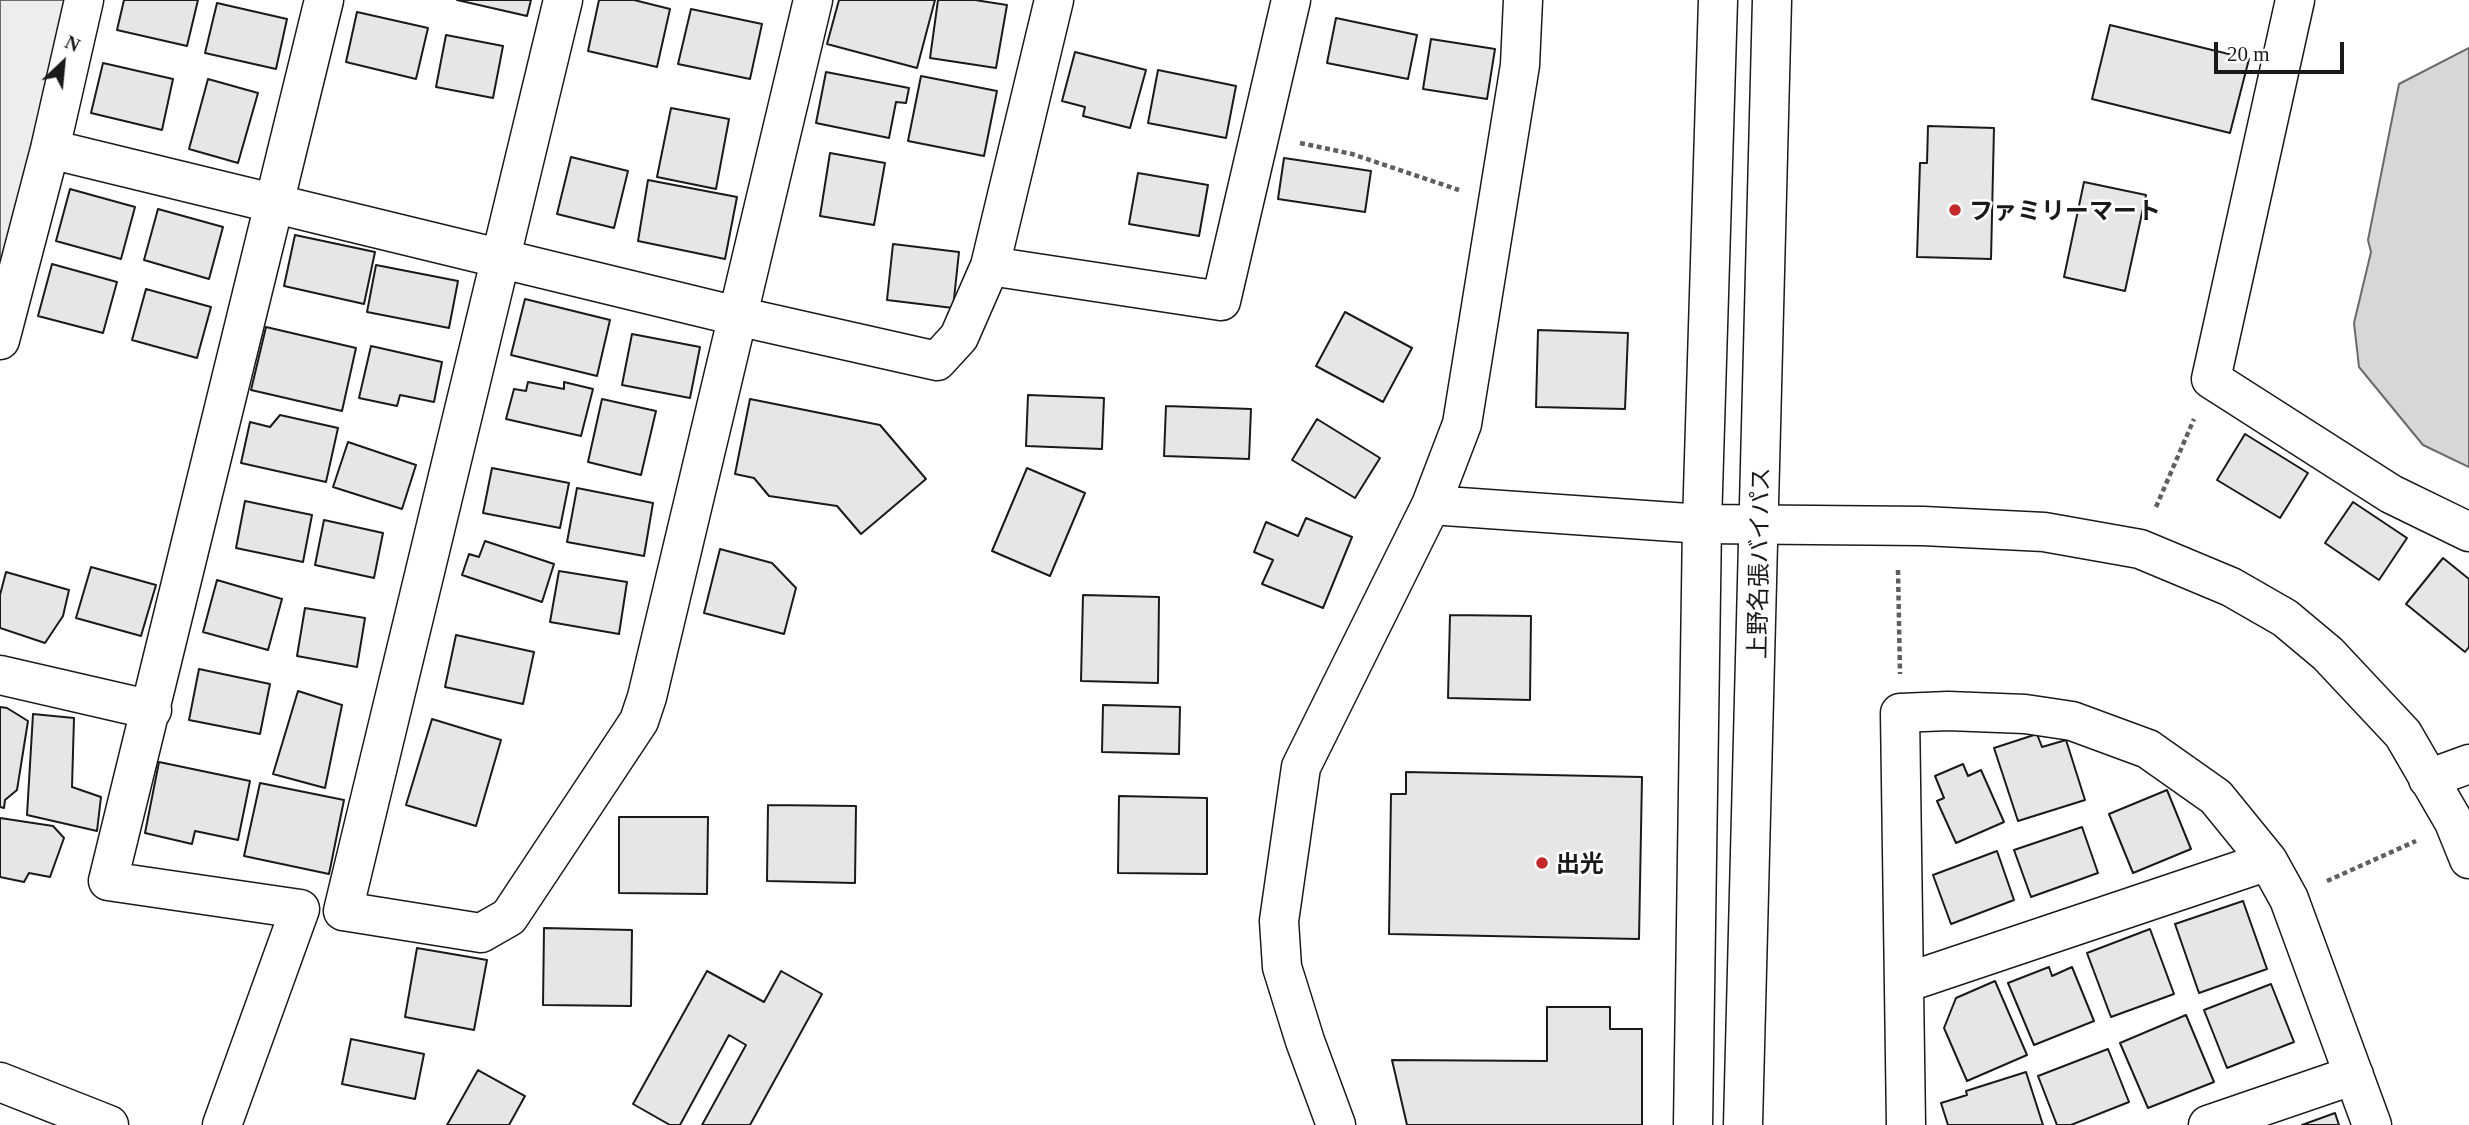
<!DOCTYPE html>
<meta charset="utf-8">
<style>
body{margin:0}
#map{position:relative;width:2469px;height:1125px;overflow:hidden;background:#fff;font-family:Georgia,serif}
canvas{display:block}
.north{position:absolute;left:28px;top:28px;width:70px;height:70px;-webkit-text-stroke:5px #fff;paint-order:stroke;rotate:26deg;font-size:19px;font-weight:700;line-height:28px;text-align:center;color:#1a1a1a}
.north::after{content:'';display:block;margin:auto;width:24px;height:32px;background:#1a1a1a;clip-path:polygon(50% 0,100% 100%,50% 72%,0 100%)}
.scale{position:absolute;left:2214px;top:42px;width:130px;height:32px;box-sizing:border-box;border:4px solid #1a1a1a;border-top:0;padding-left:9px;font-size:21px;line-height:24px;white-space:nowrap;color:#1a1a1a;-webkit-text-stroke:5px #fff;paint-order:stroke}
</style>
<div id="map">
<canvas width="2469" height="1125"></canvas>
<div class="north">N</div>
<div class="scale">20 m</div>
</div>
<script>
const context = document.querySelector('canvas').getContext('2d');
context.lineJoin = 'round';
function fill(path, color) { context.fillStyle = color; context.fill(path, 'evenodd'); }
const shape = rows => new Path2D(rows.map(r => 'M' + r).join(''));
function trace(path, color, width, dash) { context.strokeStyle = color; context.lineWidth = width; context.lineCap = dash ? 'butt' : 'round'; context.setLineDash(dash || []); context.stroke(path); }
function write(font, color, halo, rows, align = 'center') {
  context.font = font + ' Georgia,"Noto Sans JP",serif'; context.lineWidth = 5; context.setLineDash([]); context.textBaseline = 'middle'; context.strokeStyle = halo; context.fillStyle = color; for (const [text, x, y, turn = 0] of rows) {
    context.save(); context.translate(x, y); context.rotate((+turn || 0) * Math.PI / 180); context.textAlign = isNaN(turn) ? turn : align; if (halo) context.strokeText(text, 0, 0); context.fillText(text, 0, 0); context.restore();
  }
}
const green = shape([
 [0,0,67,0,0,283,0,0]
]);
fill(green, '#ededed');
trace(green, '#6a6a6a', 2);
const water = shape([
 [2469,48,2469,467,2423,445,2359,367,2354,323,2371,252,2368,240,2399,84,2469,48]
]);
fill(water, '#d7d7d7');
trace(water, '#6a6a6a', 2);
const building = shape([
 [124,0,198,0,187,46,117,30,124,0],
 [457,0,531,0,527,16,457,0],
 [599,0,634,0,670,9,657,67,588,51,599,0],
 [839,0,935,0,917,68,827,44,839,0],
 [938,0,975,0,1007,5,996,68,930,58,938,0],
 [217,3,287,19,276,69,205,53,217,3],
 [691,9,762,24,750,79,678,64,691,9],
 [357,12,428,28,416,79,346,62,357,12],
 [1336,18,1417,35,1408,79,1327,63,1336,18],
 [2110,25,2249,59,2230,133,2092,99,2110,25],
 [446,35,503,46,493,98,436,87,446,35],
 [1431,39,1495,49,1487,99,1423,89,1431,39],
 [1075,52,1146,70,1130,128,1083,116,1085,107,1062,101,1075,52],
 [103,63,173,79,162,130,91,113,103,63],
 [1158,70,1236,86,1226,138,1148,123,1158,70],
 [826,72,909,88,906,103,896,102,889,138,816,123,826,72],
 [921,76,997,91,984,156,908,141,921,76],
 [208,79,258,93,238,163,189,149,208,79],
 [671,108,729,119,716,189,657,177,671,108],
 [1928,126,1994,128,1991,259,1917,257,1920,163,1927,163,1928,126],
 [830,153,885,163,874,225,820,216,830,153],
 [571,157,628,171,614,228,557,214,571,157],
 [1284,158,1371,171,1365,212,1278,199,1284,158],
 [1138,173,1208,185,1199,236,1129,224,1138,173],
 [648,180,737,197,725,259,638,241,648,180],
 [2084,182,2146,195,2125,291,2064,277,2084,182],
 [70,189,135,207,121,259,56,241,70,189],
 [158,209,223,227,209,279,144,260,158,209],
 [295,235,375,252,364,304,284,286,295,235],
 [893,244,959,252,953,308,887,300,893,244],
 [52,264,117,282,103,333,38,316,52,264],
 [376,265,458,281,449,328,367,312,376,265],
 [146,289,211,307,197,358,132,340,146,289],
 [525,299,610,320,597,376,511,355,525,299],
 [1345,312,1412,348,1383,402,1316,366,1345,312],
 [266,327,356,348,342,411,251,390,266,327],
 [1538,330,1628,333,1625,409,1536,407,1538,330],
 [632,334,700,347,690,398,622,385,632,334],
 [371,346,442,362,434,402,400,395,397,406,359,398,371,346],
 [528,382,564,389,564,382,593,389,581,436,506,419,514,389,526,391,528,382],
 [1028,395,1104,398,1102,449,1026,446,1028,395],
 [602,399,656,411,641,475,588,462,602,399],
 [750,399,880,425,926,479,861,534,837,506,769,496,754,478,735,474,750,399],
 [1166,406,1251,409,1249,459,1164,456,1166,406],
 [280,415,338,428,326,482,241,463,250,422,270,427,280,415],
 [1317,419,1380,458,1355,498,1292,460,1317,419],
 [2245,434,2308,473,2280,518,2217,480,2245,434],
 [348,442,416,465,402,509,333,487,348,442],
 [492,468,569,483,560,528,483,513,492,468],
 [1027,468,1085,493,1050,576,992,551,1027,468],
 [577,488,653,503,644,556,567,542,577,488],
 [245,501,312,515,303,562,236,548,245,501],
 [2353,502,2407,538,2379,580,2325,543,2353,502],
 [1306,518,1352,537,1323,608,1262,584,1273,560,1254,552,1266,522,1298,536,1306,518],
 [324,520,383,533,374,578,315,565,324,520],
 [485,541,554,564,542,602,462,575,469,554,479,557,485,541],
 [720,549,772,563,796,588,784,634,704,613,720,549],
 [2443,558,2469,579,2469,647,2465,652,2406,604,2443,558],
 [91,567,156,585,141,636,76,618,91,567],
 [559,571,627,582,619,634,550,622,559,571],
 [6,572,69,590,63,616,45,643,0,628,0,595,6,572],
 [217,580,282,599,268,650,203,632,217,580],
 [1083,595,1159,597,1158,683,1081,681,1083,595],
 [305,608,365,618,357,667,297,656,305,608],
 [1450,615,1531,616,1530,700,1448,698,1450,615],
 [456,635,534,652,523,704,445,687,456,635],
 [199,669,270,684,260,734,189,720,199,669],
 [298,691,342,705,325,788,273,774,298,691],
 [1103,705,1180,707,1179,754,1102,752,1103,705],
 [0,707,7,708,28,721,17,790,5,800,4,808,0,807,0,707],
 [33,714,74,718,72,787,101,797,97,831,27,815,33,714],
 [432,719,501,740,476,826,406,805,432,719],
 [2037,734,2042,747,2066,740,2085,800,2018,821,1994,748,2037,734],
 [159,762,250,781,238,840,195,831,192,844,145,833,159,762],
 [1963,764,1968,776,1981,770,2004,822,1956,843,1937,801,1944,798,1935,776,1963,764],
 [1406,772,1642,777,1639,939,1389,934,1391,794,1406,794,1406,772],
 [260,783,344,800,329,874,244,856,260,783],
 [2167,790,2191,849,2133,873,2109,814,2167,790],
 [1119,796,1207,798,1207,874,1118,873,1119,796],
 [768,805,856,806,855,883,767,881,768,805],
 [619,817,708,817,707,894,619,893,619,817],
 [0,818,53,826,64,838,50,877,29,873,24,882,0,877,0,818],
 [2082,827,2098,873,2031,897,2014,850,2082,827],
 [1997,851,2014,900,1951,924,1933,875,1997,851],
 [2243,901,2267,969,2199,993,2175,924,2243,901],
 [544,928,632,930,631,1006,543,1005,544,928],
 [2150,929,2174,994,2111,1017,2087,953,2150,929],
 [417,948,487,960,474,1030,405,1017,417,948],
 [2049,967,2052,976,2072,967,2094,1021,2034,1045,2008,983,2049,967],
 [707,971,764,1002,781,971,822,994,750,1125,702,1125,746,1045,729,1035,680,1125,670,1125,633,1104,707,971],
 [1995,981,2027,1055,1967,1081,1944,1028,1956,998,1995,981],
 [2271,984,2294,1042,2227,1068,2204,1010,2271,984],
 [1547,1007,1610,1007,1610,1029,1642,1029,1642,1125,1407,1125,1392,1060,1547,1061,1547,1007],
 [2186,1015,2214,1082,2148,1108,2120,1043,2186,1015],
 [351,1039,424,1054,415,1099,342,1084,351,1039],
 [2108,1049,2129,1102,2071,1125,2057,1125,2038,1076,2108,1049],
 [478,1070,525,1096,509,1125,447,1125,478,1070],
 [2026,1072,2043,1125,1948,1125,1941,1103,1967,1095,1966,1091,2026,1072],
 [2335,1113,2339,1125,2302,1125,2335,1113]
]);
fill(building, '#e6e6e6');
trace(building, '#1a1a1a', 2);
const minor = shape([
 [563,0,343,911,481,933,509,917,639,721,647,697,813,0],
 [2295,0,2211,379,2391,494,2469,532],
 [50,149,737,316,937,361,959,337,990,266,1221,301,1291,0],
 [990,266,1054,0],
 [0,340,50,149,84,0],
 [1431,505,1702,524,1923,526,2044,532,2140,549,2231,587,2285,618,2328,654,2403,734,2454,822,2469,859],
 [0,675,152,710],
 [2428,779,2469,764],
 [1905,983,2268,861],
 [0,1082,109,1125],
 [222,1125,300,909,108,881,324,0],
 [1336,1125,1305,1041,1282,967,1279,921,1301,767,1431,505,1462,424,1520,65,1523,0],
 [1906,1125,1900,713,1948,711,2025,714,2072,721,2148,749,2216,797,2268,861,2289,899,2372,1125],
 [2208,1125,2354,1075]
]);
const highway = shape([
 [1693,1125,1702,524,1718,0],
 [1743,1125,1772,0]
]);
trace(minor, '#1a1a1a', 41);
trace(highway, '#1a1a1a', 41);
trace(shape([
 [1300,143,1352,154,1459,190],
 [2156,507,2194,419],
 [1898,570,1900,674],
 [2327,881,2416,841]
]), '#5f5f5f', 4.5, [5, 3.5]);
trace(minor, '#fff', 38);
trace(highway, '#fff', 38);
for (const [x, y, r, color] of [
 [1955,210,7,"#c62828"],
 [1542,863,7,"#c62828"]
]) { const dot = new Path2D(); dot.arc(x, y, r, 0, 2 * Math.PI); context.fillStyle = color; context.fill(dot); trace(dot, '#fff', 2.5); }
write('bold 24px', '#1a1a1a', '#fff', [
 ["ファミリーマート",1969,210],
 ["出光",1556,863]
], 'left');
write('24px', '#1a1a1a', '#fff', [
 ["上野名張バイパス",1758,563,-89]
]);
</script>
